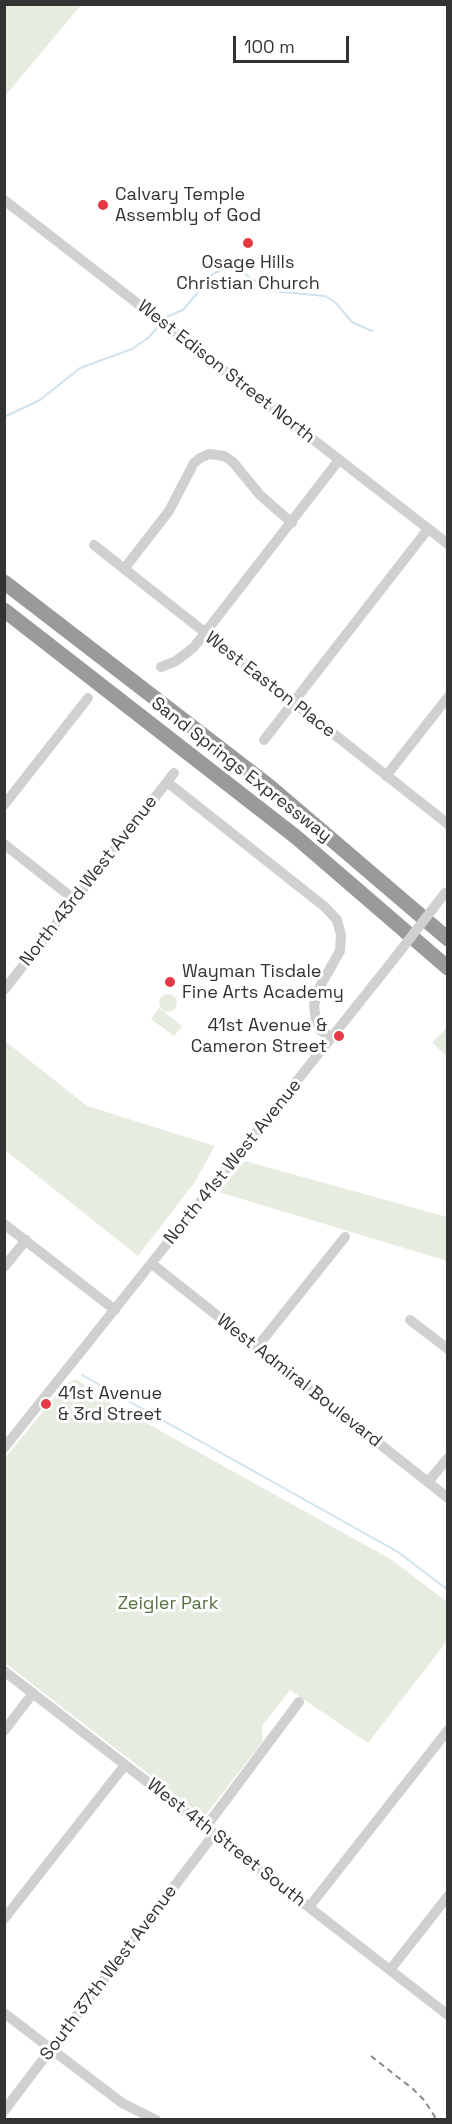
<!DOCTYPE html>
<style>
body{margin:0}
#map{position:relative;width:452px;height:2124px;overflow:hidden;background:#fff;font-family:"Space Grotesk",sans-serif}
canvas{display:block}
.frame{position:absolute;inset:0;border:6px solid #333;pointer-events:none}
.scale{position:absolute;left:233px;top:36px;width:116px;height:27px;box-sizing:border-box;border:3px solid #333;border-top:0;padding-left:8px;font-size:18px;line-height:21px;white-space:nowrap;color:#333;-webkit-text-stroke:4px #fff;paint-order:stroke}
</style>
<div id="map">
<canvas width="452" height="2124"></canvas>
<div class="frame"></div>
<div class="scale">100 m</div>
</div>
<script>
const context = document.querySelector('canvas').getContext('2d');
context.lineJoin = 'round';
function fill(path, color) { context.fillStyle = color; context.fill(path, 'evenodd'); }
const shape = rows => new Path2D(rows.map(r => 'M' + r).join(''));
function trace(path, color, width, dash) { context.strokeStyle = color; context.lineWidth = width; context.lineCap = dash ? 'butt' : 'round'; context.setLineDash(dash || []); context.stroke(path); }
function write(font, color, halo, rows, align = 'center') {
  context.font = font + ' "Space Grotesk",sans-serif'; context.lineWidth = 6; context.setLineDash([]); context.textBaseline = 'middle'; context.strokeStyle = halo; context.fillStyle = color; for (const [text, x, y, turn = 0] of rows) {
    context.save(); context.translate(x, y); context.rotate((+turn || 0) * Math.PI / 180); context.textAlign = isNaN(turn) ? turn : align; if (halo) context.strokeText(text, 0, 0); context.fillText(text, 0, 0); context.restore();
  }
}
fill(shape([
 [5,4,81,5,5,96,4,5],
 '159 1003a9 9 0 1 1 18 0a9 9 0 1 1-18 0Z',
 [159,1008,182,1026,174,1036,151,1019],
 [447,1028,447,1057,432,1042],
 [5,1041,87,1106,215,1146,194,1183,138,1256,5,1150],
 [245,1161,447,1217,447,1261,219,1192],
 [77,1379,96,1395,392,1560,447,1602,447,1641,368,1743,290,1690,262,1726,263,1741,204,1817,5,1663,5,1458,65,1384]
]), '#e6ecdf');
trace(shape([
 [166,317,183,310,213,274,228,267,238,268,249,277,272,291,325,296,336,303,352,322,372,331],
 [4,417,40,400,80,368,132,349,148,338,158,327],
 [82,1375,398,1552,448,1590]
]), '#cfe2ee', 2);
trace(shape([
 [4,200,448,544],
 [94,545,448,824],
 [124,569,169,511,194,463,200,458,209,454,224,456,233,462,260,495,292,523],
 [161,667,176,661,194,647,339,460],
 [264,740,428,529],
 [386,776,448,697],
 [167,782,325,907,337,920,341,935,340,951,319,988,314,1005,316,1021,320,1030,332,1038],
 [4,805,88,698],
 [4,844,75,900],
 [4,990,174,773],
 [4,1224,115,1310],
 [152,1264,448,1498],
 [4,1267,26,1240],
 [410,1320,448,1349],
 [257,1347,345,1237],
 [4,1448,394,959],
 [428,1482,448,1458],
 [4,1671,448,2015],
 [4,1731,33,1693],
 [205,1828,299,1702],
 [309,1907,448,1730],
 [4,1919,125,1765],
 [390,1970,448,1896],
 [4,2013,122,2103,156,2120],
 [4,2111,214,1834]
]), '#d0d0d0', 10);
trace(shape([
 [4,582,269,786,448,939],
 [4,610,296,837,448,968]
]), '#9a9a9a', 15);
trace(shape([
 [371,2056,413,2089,424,2100,437,2120]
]), '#888', 2, [6, 4.5]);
trace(shape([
 [394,959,445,893]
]), '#d0d0d0', 10);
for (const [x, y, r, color] of [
 [103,205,6,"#e63946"],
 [248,243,6,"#e63946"],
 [170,982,6,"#e63946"],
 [339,1036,6,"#e63946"],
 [46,1404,6,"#e63946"]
]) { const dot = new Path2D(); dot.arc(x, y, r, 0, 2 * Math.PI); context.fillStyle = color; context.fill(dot); trace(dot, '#fff', 2); }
write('18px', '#333', '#fff', [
 ["Calvary Temple",115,195],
 ["Assembly of God",115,216],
 ["Osage Hills",248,263,"center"],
 ["Christian Church",248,284,"center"],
 ["Wayman Tisdale",182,972],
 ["Fine Arts Academy",182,993],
 ["41st Avenue &",327,1026,"right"],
 ["Cameron Street",327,1047,"right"],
 ["41st Avenue",58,1394],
 ["& 3rd Street",58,1415]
], 'left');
write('18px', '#333', '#fff', [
 ["West Edison Street North",226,372,38],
 ["West Easton Place",270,685,38],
 ["Sand Springs Expressway",241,770,38],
 ["North 43rd West Avenue",89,881,-52],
 ["North 41st West Avenue",233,1162,-51],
 ["West Admiral Boulevard",299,1381,38],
 ["West 4th Street South",226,1843,38],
 ["South 37th West Avenue",109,1973,-53]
]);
write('18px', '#56703f', '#fff', [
 ["Zeigler Park",168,1604]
]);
</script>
